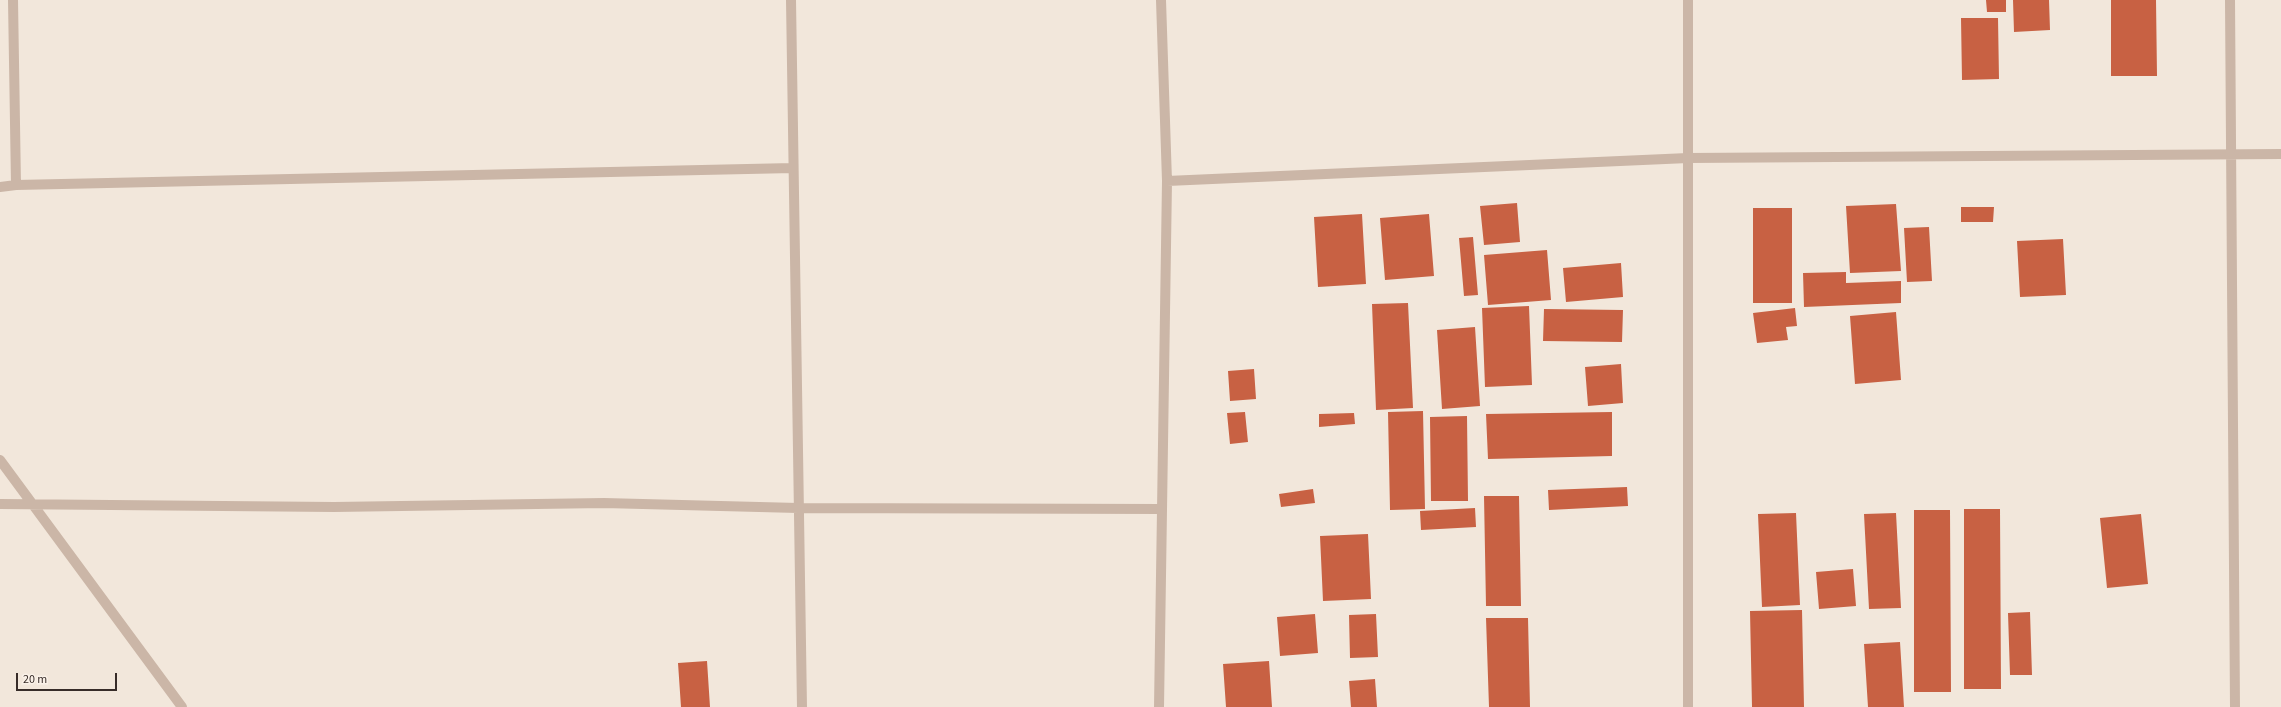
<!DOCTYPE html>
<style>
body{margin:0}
#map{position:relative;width:2281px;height:707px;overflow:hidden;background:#f2e7db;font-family:"Source Sans 3",sans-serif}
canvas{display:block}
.scale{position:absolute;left:16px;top:673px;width:101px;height:18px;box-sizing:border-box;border:2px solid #372c28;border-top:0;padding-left:5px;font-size:12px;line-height:14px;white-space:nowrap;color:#372c28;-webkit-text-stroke:3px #faf1e8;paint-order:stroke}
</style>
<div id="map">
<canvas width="2281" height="707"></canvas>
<div class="scale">20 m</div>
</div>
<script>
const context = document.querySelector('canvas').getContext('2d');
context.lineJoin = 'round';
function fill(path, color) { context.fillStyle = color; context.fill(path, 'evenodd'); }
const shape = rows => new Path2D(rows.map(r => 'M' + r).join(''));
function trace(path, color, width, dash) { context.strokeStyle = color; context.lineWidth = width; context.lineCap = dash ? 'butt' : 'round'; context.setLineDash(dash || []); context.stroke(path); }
fill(shape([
 [1986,0,2006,0,2006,12,1987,12],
 [2013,0,2049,0,2050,30,2014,32],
 [2111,0,2156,0,2157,76,2111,76],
 [1961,18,1998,18,1999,79,1962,80],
 [1517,203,1520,242,1484,245,1480,206],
 [1896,204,1901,271,1850,273,1846,206],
 [1961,207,1994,207,1993,222,1961,222],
 [1753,208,1792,208,1792,303,1753,303],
 [1362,214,1366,284,1318,287,1314,217],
 [1429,214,1434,276,1385,280,1380,218],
 [1929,227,1932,281,1907,282,1904,228],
 [1473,237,1478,295,1464,296,1459,238],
 [2063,239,2066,295,2020,297,2017,241],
 [1547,250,1551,300,1488,305,1484,255],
 [1621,263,1623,297,1566,302,1563,268],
 [1846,272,1846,283,1901,281,1901,303,1804,307,1803,273],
 [1408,303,1413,408,1376,410,1372,304],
 [1529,306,1532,385,1485,387,1482,308],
 [1795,308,1797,326,1786,327,1788,340,1757,343,1753,313],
 [1544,309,1623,310,1622,342,1543,341],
 [1896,312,1901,380,1855,384,1850,316],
 [1475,327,1480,406,1442,409,1437,330],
 [1621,364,1623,403,1588,406,1585,367],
 [1254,369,1256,399,1230,401,1228,371],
 [1423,411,1425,509,1390,510,1388,412],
 [1245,412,1248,442,1230,444,1227,413],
 [1612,412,1612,456,1488,459,1486,414],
 [1354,413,1355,424,1319,427,1319,414],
 [1467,416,1468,501,1431,501,1430,417],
 [1627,487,1628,506,1549,510,1548,490],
 [1313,489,1315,503,1281,507,1279,494],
 [1484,496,1519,496,1521,606,1486,606],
 [1475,508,1476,527,1421,530,1420,511],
 [1964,509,2000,509,2001,689,1964,689],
 [1914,510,1950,510,1951,692,1914,692],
 [1796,513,1800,605,1762,607,1758,514],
 [1896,513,1901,608,1869,609,1864,514],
 [2141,514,2148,584,2107,588,2100,518],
 [1368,534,1371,599,1323,601,1320,536],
 [1853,569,1856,606,1819,609,1816,572],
 [1802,610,1804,707,1752,707,1750,611],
 [2030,612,2032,675,2010,675,2008,613],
 [1315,614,1318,653,1280,656,1277,617],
 [1376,614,1378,657,1350,658,1349,615],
 [1486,618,1528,618,1530,707,1489,707],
 [1900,642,1904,707,1868,707,1864,644],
 [707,661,710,707,681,707,678,663],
 [1269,661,1272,707,1226,707,1223,664],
 [1375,679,1377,707,1351,707,1349,681]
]), '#c86143');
trace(shape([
 [13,0,16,185],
 [791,0,802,707],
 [2230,0,2235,707],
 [1167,181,1688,158,2281,154],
 [0,187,16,185,793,168],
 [0,460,182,707],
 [0,504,334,507,604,503,798,508,1162,509],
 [1159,707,1167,181,1161,0],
 [1688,707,1688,0]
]), '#cbb6a7', 10);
</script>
